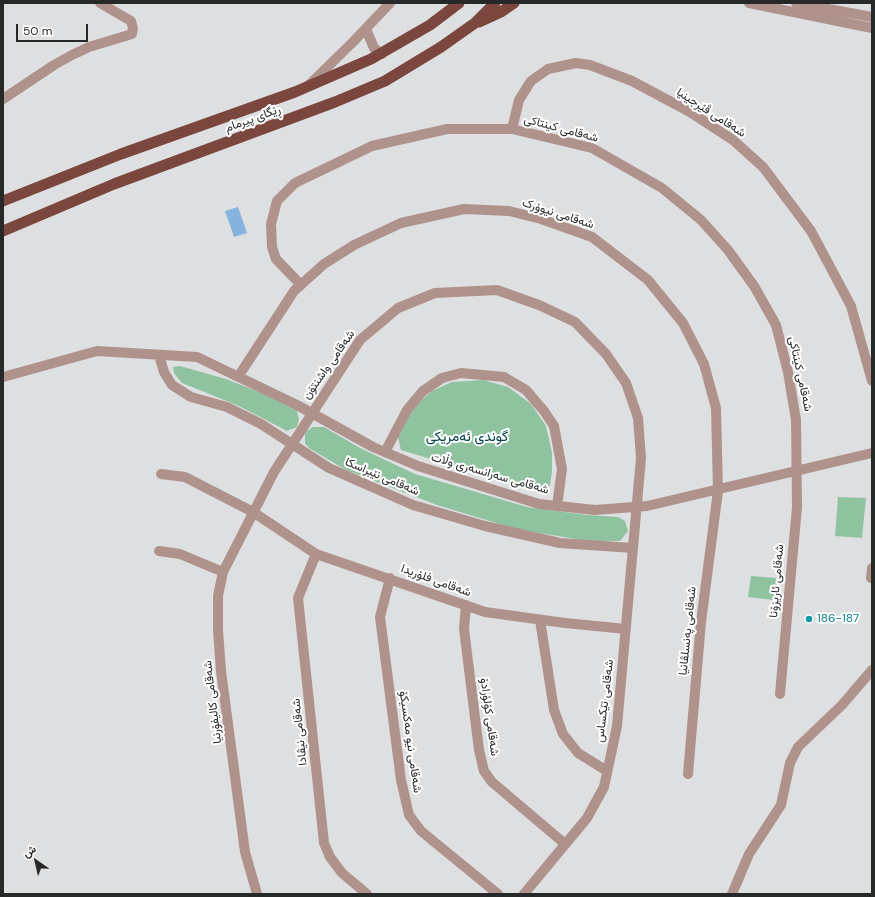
<!DOCTYPE html>
<meta charset="utf-8">
<style>
body{margin:0}
#map{position:relative;width:875px;height:897px;overflow:hidden;background:#dedfe1;font-family:"DM Sans",Vazirmatn,sans-serif}
canvas{display:block}
.frame{position:absolute;inset:0;border:4px solid #272828;pointer-events:none}
.north{position:absolute;left:16px;top:841px;width:40px;height:40px;-webkit-text-stroke:3px #fff;paint-order:stroke;rotate:326deg;font-size:11px;font-weight:700;line-height:16px;text-align:center;color:#272828}
.north::after{content:'';display:block;margin:auto;width:14px;height:18px;background:#272828;clip-path:polygon(50% 0,100% 100%,50% 72%,0 100%)}
.scale{position:absolute;left:16px;top:24px;width:72px;height:18px;box-sizing:border-box;border:2px solid #272828;border-top:0;padding-left:5px;font-size:12px;line-height:14px;white-space:nowrap;color:#272828;-webkit-text-stroke:3px #fff;paint-order:stroke}
</style>
<div id="map">
<canvas width="875" height="897"></canvas>
<div class="frame"></div>
<div class="north">ش</div>
<div class="scale">50 m</div>
</div>
<script>
const context = document.querySelector('canvas').getContext('2d');
context.lineJoin = 'round';
function fill(path, color) { context.fillStyle = color; context.fill(path, 'evenodd'); }
const shape = rows => new Path2D(rows.map(r => 'M' + r).join(''));
function trace(path, color, width, dash) { context.strokeStyle = color; context.lineWidth = width; context.lineCap = dash ? 'butt' : 'round'; context.setLineDash(dash || []); context.stroke(path); }
function write(font, color, halo, rows, align = 'center') {
  context.font = font + ' "DM Sans",Vazirmatn,sans-serif'; context.lineWidth = 4; context.setLineDash([]); context.textBaseline = 'middle'; context.strokeStyle = halo; context.fillStyle = color; for (const [text, x, y, turn = 0] of rows) {
    context.save(); context.translate(x, y); context.rotate((+turn || 0) * Math.PI / 180); context.textAlign = isNaN(turn) ? turn : align; if (halo) context.strokeText(text, 0, 0); context.fillText(text, 0, 0); context.restore();
  }
}
fill(shape([
 [180,366,226,379,274,398,297,411,299,419,297,427,287,431,239,406,182,383,174,373,173,367],
 [483,380,508,387,531,404,546,426,552,453,552,472,550,485,540,492,401,450,398,437,408,417,419,403,432,391,452,382],
 [313,427,324,427,360,448,415,474,527,507,587,515,618,517,625,521,628,531,620,541,588,541,516,529,437,505,346,470,309,448,305,443,305,432],
 [838,497,866,498,862,538,835,536],
 [751,576,776,578,774,600,748,597]
]), '#8fc3a0');
fill(shape([
 [238,207,247,233,234,237,225,211]
]), '#86b2de');
trace(shape([
 [749,3,872,28],
 [796,3,872,17],
 [366,29,374,48,382,54],
 [310,84,353,42,390,3],
 [3,99,54,65,72,55,89,47,132,34,133,28,131,21,100,3],
 [512,129,519,100,531,81,548,69,576,63,590,65,632,81,690,112,733,140,763,167,811,231,851,306,872,381],
 [301,285,276,259,272,247,271,224,277,201,295,183,372,146,447,129,512,129,592,148,662,188,701,220,728,250,754,286,776,325,788,372,796,420,797,507,780,694],
 [159,355,164,372,172,385,191,397,227,407,261,424,329,468,413,505,485,526,560,543,633,548],
 [3,377,97,351,197,357,297,405,373,447,418,466,539,504,595,510,647,506,872,453],
 [238,377,294,291,324,264,354,245,401,223,464,209,509,211,541,219,592,237,648,280,683,323,704,364,716,408,718,491,701,622,688,774],
 [385,452,407,410,423,391,442,378,461,373,504,377,526,390,544,411,554,426,562,469,557,506],
 [161,474,185,477,253,512,316,554,485,612,565,623,626,629],
 [159,551,180,554,223,572],
 [316,554,298,598,324,843,330,857,342,873,367,894],
 [390,578,380,617,401,780,409,815,421,831,498,894],
 [871,578,872,568],
 [466,605,464,629,479,750,484,771,492,782,565,844],
 [540,620,554,710,563,734,578,753,607,771],
 [257,894,245,852,221,671,218,630,218,596,223,572,274,472,360,340,398,308,435,293,497,290,539,305,575,322,606,354,626,383,638,418,641,458,617,726,604,787,587,818,524,894],
 [732,894,749,854,781,805,790,763,798,747,842,705,872,670]
]), '#af928c', 10);
trace(shape([
 [479,22,501,12,514,3],
 [3,201,121,154,295,92,371,59,430,25,459,3],
 [3,231,114,184,335,102,385,81,441,47,475,23,495,3]
]), '#7a463d', 11);
for (const [x, y, r, color] of [
 [809,619,4,"#0f9aa8"]
]) { const dot = new Path2D(); dot.arc(x, y, r, 0, 2 * Math.PI); context.fillStyle = color; context.fill(dot); trace(dot, '#fff', 1.5); }
write('12px', '#272828', '#fff', [
 ["شەقامی ڤێرجینیا",711,113,33],
 ["ڕێگای پیرمام",253,119,-20],
 ["شەقامی کینتاکی",561,129,15],
 ["شەقامی نیوۆرک",558,214,18],
 ["شەقامی واشنتۆن",329,365,-55],
 ["شەقامی کینتاکی",800,374,78],
 ["شەقامی سەرانسەری وڵات",490,474,16],
 ["شەقامی نێبراسکا",382,477,23],
 ["شەقامی فلۆریدا",436,581,20],
 ["شەقامی ئاریزۆنا",777,581,-85],
 ["شەقامی پەنسلڤانیا",688,631,-84],
 ["شەقامی تێکساس",605,701,-83],
 ["شەقامی کالیفۆرنیا",213,702,-97],
 ["شەقامی کۆلۆرادۆ",489,717,82],
 ["شەقامی نیڤادا",300,732,-96],
 ["شەقامی نیو مەکسیکۆ",410,742,82]
]);
write('12px', '#0d838f', '#fff', [
 ["186-187",817,619]
], 'left');
write('14px', '#004446', '#fff', [
 ["گوندی ئەمریکی",467,437]
]);
</script>
